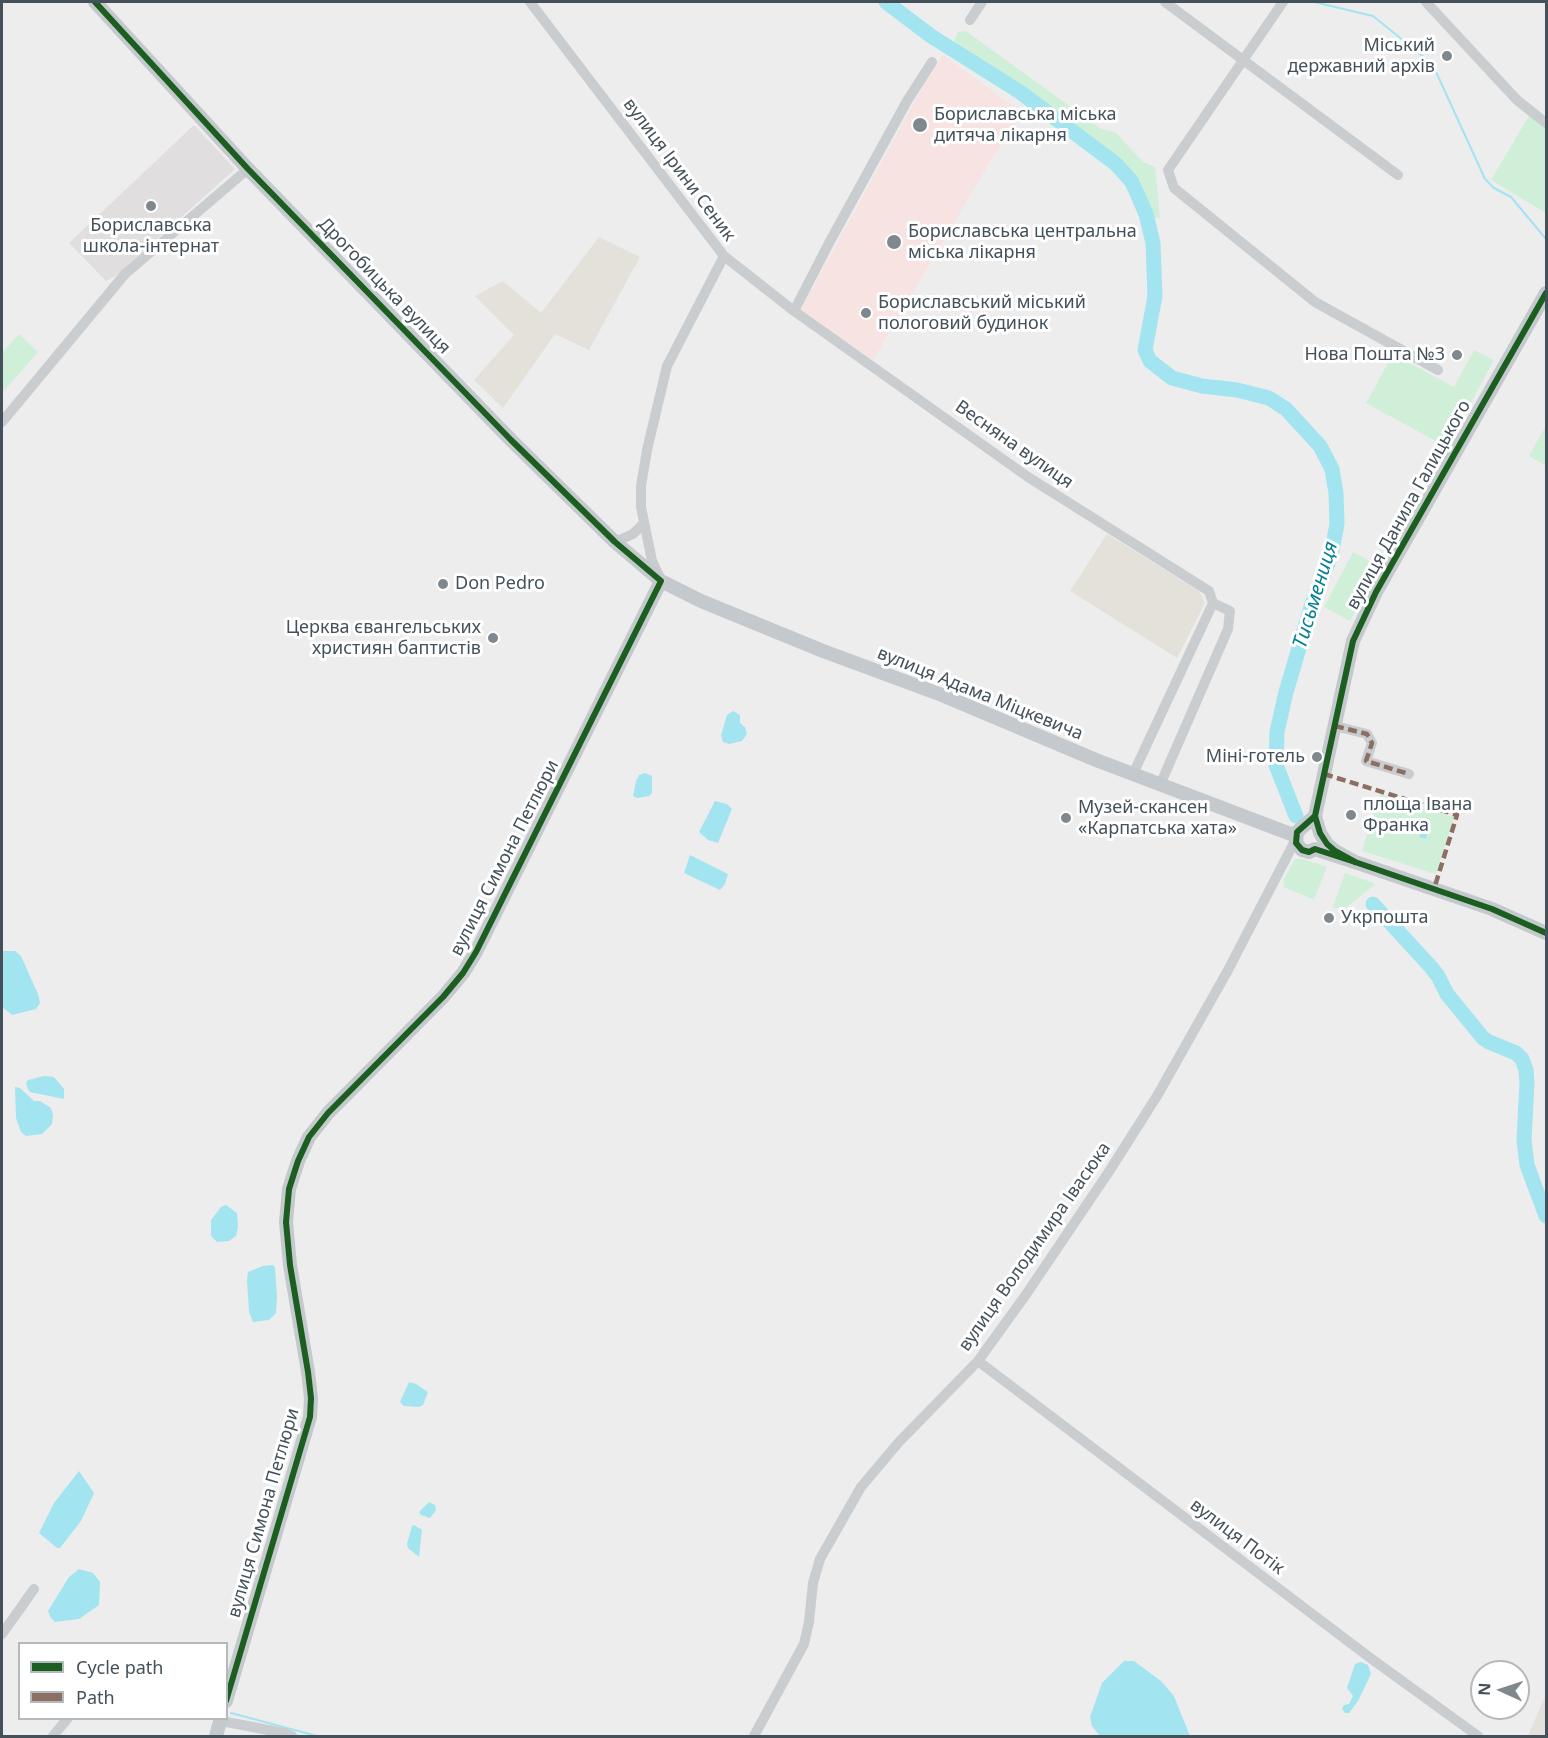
<!DOCTYPE html>
<meta charset="utf-8">
<style>
body{margin:0}
#map{position:relative;width:1548px;height:1738px;overflow:hidden;background:#eeeded;font-family:"Noto Sans",sans-serif}
canvas{display:block}
.frame{position:absolute;inset:0;border:3px solid #44515a;pointer-events:none}
.legend{position:absolute;left:18px;top:1642px;width:210px;height:78px;box-sizing:border-box;background:#fff;border:2px solid #b4b9bd;margin:0;padding:8px 10px;list-style:none;font-size:18px;color:#44515a}
.legend li{display:flex;align-items:center;gap:12px;height:30px}
.legend b{width:30px;border:2px solid #b4b9bd}
.north{position:absolute;left:1470px;top:1660px;width:60px;height:60px;box-sizing:border-box;background:#fff;border:2px solid #b4b9bd;border-radius:50%;rotate:273deg;font-size:16px;font-weight:700;line-height:24px;text-align:center;color:#44515a}
.north::after{content:'';display:block;margin:auto;width:21px;height:27px;background:#80888d;clip-path:polygon(50% 0,100% 100%,50% 72%,0 100%)}
</style>
<div id="map">
<canvas width="1548" height="1738"></canvas>
<div class="frame"></div>
<ul class="legend">
<li><b style="height:8px;background:#1b5e20"></b>Cycle path</li>
<li><b style="height:8px;background:#8d6e63"></b>Path</li>
</ul>
<div class="north">N</div>
</div>
<script>
const context = document.querySelector('canvas').getContext('2d');
context.lineJoin = 'round';
function fill(path, color) { context.fillStyle = color; context.fill(path, 'evenodd'); }
const shape = rows => new Path2D(rows.map(r => 'M' + r).join(''));
function trace(path, color, width, dash) { context.strokeStyle = color; context.lineWidth = width; context.lineCap = dash ? 'butt' : 'round'; context.setLineDash(dash || []); context.stroke(path); }
function write(font, color, halo, rows, align = 'center') {
  context.font = font + ' "Noto Sans",sans-serif'; context.lineWidth = 6; context.setLineDash([]); context.textBaseline = 'middle'; context.strokeStyle = halo; context.fillStyle = color; for (const [text, x, y, turn = 0] of rows) {
    context.save(); context.translate(x, y); context.rotate((+turn || 0) * Math.PI / 180); context.textAlign = isNaN(turn) ? turn : align; if (halo) context.strokeText(text, 0, 0); context.fillText(text, 0, 0); context.restore();
  }
}
fill(shape([
 [599,237,640,257,589,350,555,334,503,408,474,380,514,335,475,296,503,281,541,313],
 [1107,534,1199,591,1205,603,1177,658,1070,591],
 [1546,1694,1546,1736,1528,1736]
]), '#e4e0da');
fill(shape([
 [194,125,235,169,117,275,106,281,69,243]
]), '#e0dedf');
fill(shape([
 [943,55,1023,113,988,165,873,360,800,311,926,81]
]), '#f6e3e2');
fill(shape([
 [966,31,1101,129,1115,132,1143,162,1155,167,1160,218,1152,218,1140,180,1121,159,1024,87,953,44,958,32],
 [1529,116,1546,126,1546,213,1491,180],
 [19,334,38,352,2,393,2,353],
 [1474,350,1494,360,1447,447,1366,403,1393,354,1454,387],
 [1546,425,1546,466,1529,456],
 [1353,552,1379,566,1350,621,1324,607],
 [1380,794,1454,817,1436,874,1362,851],
 [1295,859,1302,859,1327,867,1314,900,1284,887,1284,879],
 [1345,873,1374,883,1374,885,1342,911,1333,907]
]), '#d0efd9');
fill(shape([
 [733,711,740,715,740,723,745,727,747,734,742,741,729,744,723,742,721,735,727,715],
 [645,773,652,776,652,793,649,796,637,798,633,796,636,781,639,775],
 [715,801,727,804,732,809,718,843,708,840,699,832],
 [1412,823,1420,825,1419,828,1428,831,1426,839,1419,837,1421,832,1419,831,1418,833,1411,831,1410,834,1401,831,1403,824,1410,827],
 [690,855,728,874,725,884,720,890,684,873],
 [4,951,15,951,21,956,38,994,40,1003,36,1009,12,1015,2,1007,2,952],
 [44,1076,54,1077,64,1089,64,1099,30,1092,28,1089,26,1083,28,1080],
 [15,1087,20,1088,34,1101,40,1101,51,1108,53,1114,52,1124,42,1134,26,1136,21,1132,16,1118],
 [226,1205,237,1213,238,1227,236,1236,229,1241,217,1242,211,1236,211,1220,221,1207],
 [273,1265,275,1267,277,1296,276,1313,269,1320,253,1322,249,1312,247,1280,248,1272,263,1266],
 [409,1382,416,1384,428,1392,423,1405,419,1407,404,1406,400,1402],
 [79,1471,94,1493,81,1521,60,1548,57,1548,39,1533,54,1503],
 [429,1502,435,1505,436,1510,430,1518,421,1515,419,1512],
 [414,1525,422,1530,419,1557,408,1548,407,1544,412,1526],
 [79,1569,93,1573,100,1582,99,1605,79,1619,55,1622,51,1618,48,1611,69,1577],
 [1124,1661,1134,1661,1161,1681,1174,1696,1190,1736,1100,1736,1092,1726,1090,1717,1102,1683],
 [1361,1662,1368,1665,1371,1674,1358,1701,1349,1713,1345,1713,1342,1709,1344,1705,1349,1704,1353,1696,1347,1688,1355,1664]
]), '#a2e4ef');
trace(shape([
 [1314,2,1373,16,1425,58,1437,74,1485,179,1494,188,1511,197,1546,239],
 [231,1713,317,1736]
]), '#a2e4ef', 2);
trace(shape([
 [886,2,931,36,1020,92,1116,164,1132,182,1146,214,1153,243,1155,296,1145,350,1150,361,1172,378,1202,386,1237,390,1269,398,1286,409,1320,446,1332,469,1336,493,1337,524,1331,555,1312,604,1286,692,1277,732,1276,765,1296,816],
 [1373,904,1430,966,1438,976,1447,994,1483,1038,1489,1042,1516,1053,1522,1059,1526,1070,1527,1083,1524,1140,1527,1165,1546,1216]
]), '#a2e4ef', 15);
trace(shape([
 [530,2,724,256,667,366,647,450,641,486,641,507,652,561,660,578],
 [1165,2,1398,175],
 [1283,2,1168,170,1174,188,1315,302,1438,370],
 [1426,2,1517,100,1546,123],
 [970,20,982,2],
 [724,256,794,311,1028,477,1209,591,1213,603,1133,774],
 [794,311,829,243,907,101,932,62],
 [2,422,125,274,248,169],
 [615,542,633,534,644,523],
 [1335,726,1367,734,1372,743,1366,761,1409,774],
 [1160,785,1228,629,1230,611,1213,603],
 [978,1361,1369,1657,1478,1736],
 [2,1634,34,1589],
 [221,1721,284,1733,292,1736],
 [53,1736,68,1718],
 [754,1736,804,1644,809,1622,813,1583,820,1559,861,1487,899,1442,978,1361,1025,1296,1108,1173,1157,1096,1227,972,1296,839]
]), '#c9cdcf', 10);
trace(shape([
 [95,2,248,169,511,440,615,542,661,581,701,601,823,651,942,695,1096,760,1296,836],
 [1315,816,1297,832,1296,843,1302,850,1309,852,1315,849,1355,862,1492,909,1546,933],
 [1355,862,1335,851,1327,844,1320,833,1315,816,1353,641,1376,592,1546,293],
 [226,1701,310,1417,311,1398,308,1372,290,1265,286,1222,289,1189,298,1161,309,1137,328,1113,443,997,463,973,476,952,661,581],
 [216,1736,221,1718]
]), '#c4c9cd', 14);
trace(shape([
 [1335,726,1367,734,1372,743,1366,761,1409,774],
 [1324,774,1457,815,1434,889]
]), '#8d6e63', 4.5, [9, 4.5]);
trace(shape([
 [95,2,248,169,511,440,615,542,661,581,476,952,463,973,443,997,328,1113,309,1137,298,1161,289,1189,286,1222,290,1265,308,1372,311,1398,310,1417,226,1701],
 [1315,816,1297,832,1296,843,1302,850,1309,852,1315,849,1355,862,1492,909,1546,933],
 [1355,862,1335,851,1327,844,1320,833,1315,816,1353,641,1376,592,1546,293]
]), '#1b5e20', 6);
for (const [x, y, r, color] of [
 [1447,56,6,"#80888d"],
 [920,125,8,"#80888d"],
 [151,206,6,"#80888d"],
 [894,242,8,"#80888d"],
 [866,313,6,"#80888d"],
 [1457,355,6,"#80888d"],
 [443,584,6,"#80888d"],
 [493,638,6,"#80888d"],
 [1317,757,6,"#80888d"],
 [1351,815,6,"#80888d"],
 [1066,818,6,"#80888d"],
 [1329,918,6,"#80888d"]
]) { const dot = new Path2D(); dot.arc(x, y, r, 0, 2 * Math.PI); context.fillStyle = color; context.fill(dot); trace(dot, '#fff', 2); }
write('18px', '#44515a', '#fff', [
 ["Міський",1435,46,"right"],
 ["державний архів",1435,67,"right"],
 ["Бориславська міська",934,115],
 ["дитяча лікарня",934,136],
 ["Бориславська",151,226,"center"],
 ["школа-інтернат",151,247,"center"],
 ["Бориславська центральна",908,232],
 ["міська лікарня",908,253],
 ["Бориславський міський",878,303],
 ["пологовий будинок",878,324],
 ["Нова Пошта №3",1445,355,"right"],
 ["Don Pedro",455,584],
 ["Церква євангельських",481,628,"right"],
 ["християн баптистів",481,649,"right"],
 ["Міні-готель",1305,757,"right"],
 ["площа Івана",1363,805],
 ["Франка",1363,826],
 ["Музей-скансен",1078,808],
 ["«Карпатська хата»",1078,829],
 ["Укрпошта",1341,918]
], 'left');
write('18px', '#44515a', '#fff', [
 ["вулиця Ірини Сеник",679,170,53],
 ["Дрогобицька вулиця",384,286,46],
 ["Весняна вулиця",1014,445,35],
 ["вулиця Данила Галицького",1409,505,-61],
 ["вулиця Адама Міцкевича",980,694,22],
 ["вулиця Симона Петлюри",505,858,-63],
 ["вулиця Володимира Івасюка",1035,1247,-55],
 ["вулиця Симона Петлюри",264,1513,-74],
 ["вулиця Потік",1237,1537,37]
]);
write('italic 20px', '#078095', '#fff', [
 ["Тисьмениця",1316,595,-73]
]);
</script>
